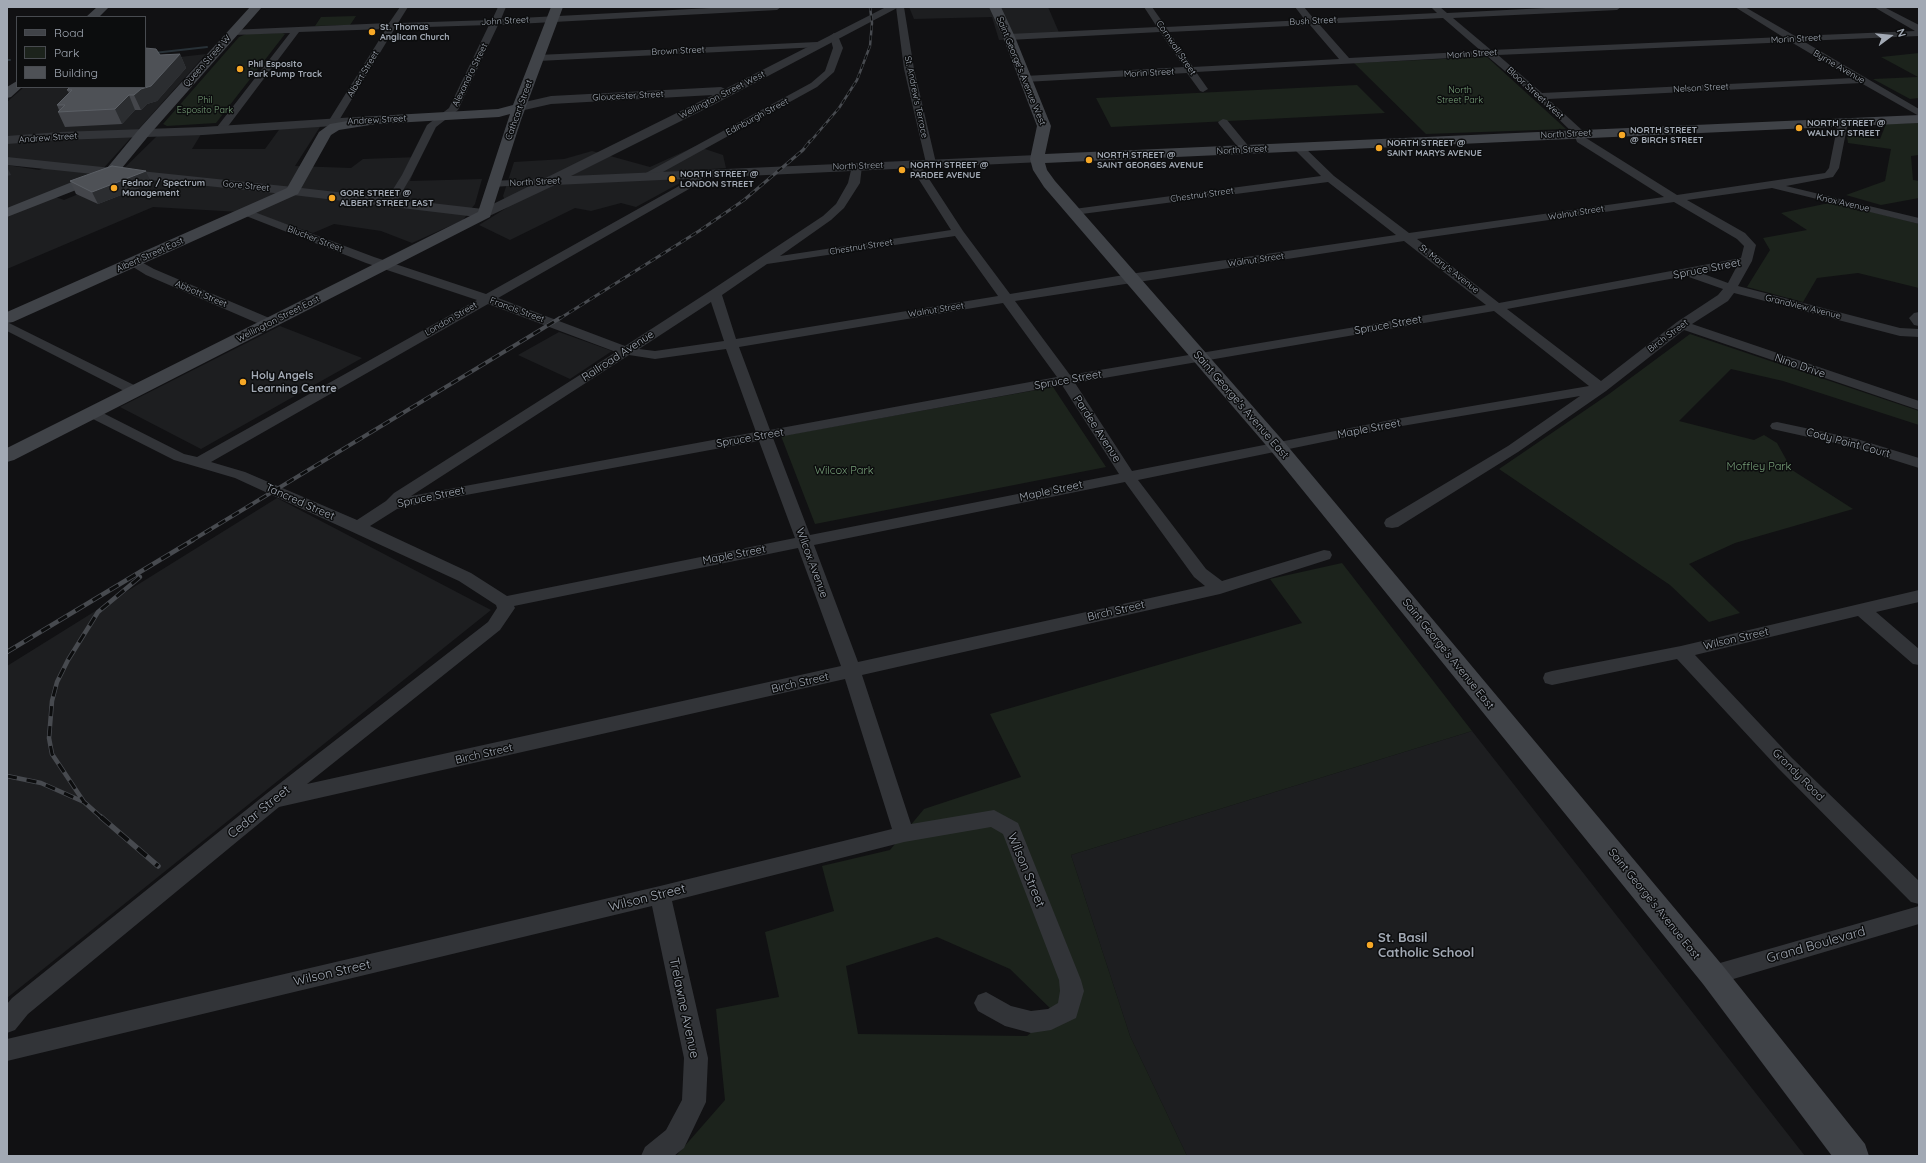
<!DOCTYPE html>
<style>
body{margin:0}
#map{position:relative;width:1926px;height:1163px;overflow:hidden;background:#111113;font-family:Quicksand,sans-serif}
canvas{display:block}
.frame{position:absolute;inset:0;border:8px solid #a2a9b4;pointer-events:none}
.legend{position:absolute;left:16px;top:16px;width:130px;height:72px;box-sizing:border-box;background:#0c0d0e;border:1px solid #484b50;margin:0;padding:5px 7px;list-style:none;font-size:12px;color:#a2a9b4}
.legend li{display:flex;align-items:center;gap:8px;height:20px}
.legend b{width:20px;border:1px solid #484b50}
.north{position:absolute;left:1870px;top:16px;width:40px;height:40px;-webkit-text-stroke:3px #0c0d0e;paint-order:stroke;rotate:74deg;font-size:11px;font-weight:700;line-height:16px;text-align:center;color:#a2a9b4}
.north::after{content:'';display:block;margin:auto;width:14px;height:18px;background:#a2a9b4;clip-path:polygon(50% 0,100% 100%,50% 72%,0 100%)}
</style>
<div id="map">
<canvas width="1926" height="1163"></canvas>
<div class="frame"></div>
<ul class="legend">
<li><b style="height:5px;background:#404348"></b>Road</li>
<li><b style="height:11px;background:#1c231c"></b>Park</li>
<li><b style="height:11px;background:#4e5156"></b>Building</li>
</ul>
<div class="north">N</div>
</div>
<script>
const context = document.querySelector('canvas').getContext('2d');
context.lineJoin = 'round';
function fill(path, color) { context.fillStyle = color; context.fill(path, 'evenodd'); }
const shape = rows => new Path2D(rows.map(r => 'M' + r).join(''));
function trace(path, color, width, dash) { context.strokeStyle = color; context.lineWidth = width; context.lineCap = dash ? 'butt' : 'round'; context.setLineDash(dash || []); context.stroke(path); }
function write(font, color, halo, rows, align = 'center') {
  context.font = font + ' Quicksand,sans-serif'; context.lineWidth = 3; context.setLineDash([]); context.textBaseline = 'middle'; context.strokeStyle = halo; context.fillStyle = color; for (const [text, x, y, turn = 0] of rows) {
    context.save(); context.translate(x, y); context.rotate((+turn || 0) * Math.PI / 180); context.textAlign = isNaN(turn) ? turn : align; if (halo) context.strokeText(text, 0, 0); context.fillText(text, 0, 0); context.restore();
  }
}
fill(shape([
 [909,7,1048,7,1061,37,999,40,992,17,914,19],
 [206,54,101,171,47,194,64,200,112,180,158,135,203,131,192,149,265,149,281,127,320,127,295,166,351,168,363,159,419,157,410,181,482,179,475,204,463,220,412,243,381,231,334,224,313,233,268,218,240,212,153,207,7,269,7,165,39,170,56,163,7,158,7,102,24,87,145,87,145,61],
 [696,146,723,155,726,168,696,170,680,183,636,207,621,203,591,211,575,208,510,240,479,225,508,207,503,196,514,162,564,159,592,151,650,167],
 [280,326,362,358,201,449,120,407],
 [559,332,612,351,570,379,518,355],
 [277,498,491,610,7,998,7,666],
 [1472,731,1805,1156,1187,1156,1130,1036,1071,855]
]), '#1d1e20');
fill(shape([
 [356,16,350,25,315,26,321,17],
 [282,33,285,34,216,123,167,126,163,124,239,37,246,34],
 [1919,53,1919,98,1910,99,1873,79,1918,77,1881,57],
 [1487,57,1566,129,1426,134,1354,63],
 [1357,85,1385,113,1111,127,1096,98],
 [1919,123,1919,155,1911,156,1913,180,1919,181,1919,198,1881,205,1846,195,1885,181,1891,149,1848,143,1847,136,1880,139,1886,124],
 [1834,202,1919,224,1919,288,1858,273,1817,278,1803,302,1747,287,1770,250,1763,238,1807,230,1781,213],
 [1690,334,1919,411,1919,425,1783,381,1731,369,1679,421,1754,440,1764,435,1777,443,1792,470,1853,509,1735,543,1689,564,1740,613,1709,622,1670,585,1499,469,1609,394],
 [1053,387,1106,467,815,524,781,436],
 [1342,563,1472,731,1071,855,1130,1036,1187,1156,676,1156,725,1100,716,1009,779,997,765,932,834,911,822,866,890,850,924,809,1021,777,990,714,1302,623,1270,579],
 [937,937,1010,969,1055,1013,1027,1036,858,1034,846,966]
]), '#1c231c');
trace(shape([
 [145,54,207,47],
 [7,60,10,60]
]), '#283137', 2);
fill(shape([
 [400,7,408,7,398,23,492,20,498,7,506,7,501,19,729,7,781,7,777,10,498,25,458,110,436,127,412,175,395,204,391,205,385,202,402,175,427,125,449,108,489,25,395,28,338,122,333,125,328,122,386,29,299,32,226,129,218,129,217,127,290,33,233,35,229,32,230,30,389,23,400,7],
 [896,7,904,7,914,69,936,163,931,166,926,163,904,69,896,7],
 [1144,7,1152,7,1166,27,1305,20,1295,7,1304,7,1314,19,1437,13,1431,7,1440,7,1447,13,1565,7,1621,7,1617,10,1453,18,1491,50,1783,37,1735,7,1745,7,1795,36,1915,31,1874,7,1884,7,1919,25,1919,36,1803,41,1919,109,1919,116,1861,83,1548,99,1583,131,1586,138,1677,195,1825,173,1829,168,1837,128,1832,122,1837,119,1841,120,1847,127,1839,168,1833,177,1786,186,1919,218,1919,224,1772,188,1687,200,1745,233,1756,245,1752,261,1738,286,1900,328,1919,329,1919,337,1900,336,1734,293,1728,301,1692,324,1919,401,1919,410,1684,330,1606,391,1518,452,1398,527,1392,528,1386,527,1384,523,1386,519,1508,446,1580,396,1396,427,1138,480,1206,569,1222,581,1324,550,1330,551,1332,555,1330,559,1220,594,862,675,911,824,994,810,1018,823,1081,980,1084,991,1076,1018,1051,1030,1031,1033,1005,1026,978,1011,974,1003,978,995,986,992,1011,1006,1031,1011,1048,1009,1058,1003,1060,991,1059,980,1003,834,991,827,904,842,672,901,708,1058,706,1102,684,1148,674,1156,641,1156,645,1147,666,1130,682,1100,684,1058,652,906,7,1061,7,1039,660,886,892,829,845,679,279,807,28,1014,15,1030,7,1033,7,1004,12,998,266,794,488,622,497,608,496,605,459,581,235,478,174,460,87,416,85,413,87,410,92,409,97,410,184,454,197,457,477,300,366,263,241,214,239,212,241,210,249,210,374,257,486,294,688,181,697,172,705,172,706,174,696,185,498,298,625,346,710,291,823,216,836,204,848,183,852,166,857,163,862,166,860,183,844,208,831,220,780,256,951,230,909,164,914,161,918,162,963,231,1010,294,1130,274,1396,235,1328,182,1074,215,1068,212,1074,209,1321,176,1295,150,1294,148,1295,146,1299,145,1303,146,1334,176,1409,233,1664,197,1577,142,1574,134,1537,98,1487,56,1196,72,1208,89,1203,92,1200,91,1187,73,1025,82,1020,79,1025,76,1184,67,1160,32,1009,40,1005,37,1009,34,1157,27,1144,7],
 [1443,18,1481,51,1349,58,1319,24,1443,18],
 [1310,25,1339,59,1193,67,1169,32,1310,25],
 [1791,42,1852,78,1542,93,1498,55,1791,42],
 [1674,202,1737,239,1744,246,1741,258,1499,303,1417,239,1674,202],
 [955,236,998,296,736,339,722,295,767,264,955,236],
 [1404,241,1486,305,1070,375,1015,301,1404,241],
 [1737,266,1728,283,1701,273,1737,266],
 [1686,276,1723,289,1718,295,1677,322,1601,381,1507,309,1686,276],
 [711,302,724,341,655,351,639,349,711,302],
 [1003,303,1057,377,770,430,739,347,1003,303],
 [488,304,616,352,394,493,386,501,357,520,245,472,211,462,488,304],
 [1494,311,1589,386,1396,419,1132,471,1075,383,1494,311],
 [726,349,756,432,411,496,629,355,655,359,726,349],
 [1062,385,1119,474,810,535,773,438,1062,385],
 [759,441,795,538,507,596,471,573,370,526,397,509,428,502,759,441],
 [1125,482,1194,577,1205,586,858,662,814,545,1125,482],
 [798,548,841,666,307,784,500,630,515,608,514,606,798,548],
 [834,33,838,36,843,48,834,72,817,87,652,178,644,178,642,176,644,174,811,83,825,71,833,48,830,36,834,33],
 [817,42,822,45,820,47,538,61,533,58,538,55,817,42],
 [1223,119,1227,120,1250,148,1251,150,1250,152,1242,152,1219,124,1218,122,1223,119],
 [549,178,553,179,555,181,553,183,493,187,487,184,493,181,549,178],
 [134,258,154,269,274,320,276,323,274,326,269,327,264,326,146,275,130,265,128,262,134,258],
 [1919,312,1919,326,1914,325,1909,318,1914,313,1919,312],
 [7,322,140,388,142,391,140,394,135,395,130,394,7,331,7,322],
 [1777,422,1857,439,1919,458,1919,468,1849,446,1772,429,1770,426,1772,423,1777,422],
 [1919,590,1919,602,1876,612,1919,649,1919,665,1913,664,1858,616,1695,655,1792,758,1919,881,1919,904,1911,902,1778,768,1677,659,1552,685,1545,683,1543,678,1545,673,1552,671,1681,646,1919,590],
 [1919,906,1919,924,1713,985,1705,982,1702,975,1705,968,1713,965,1919,906]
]), '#323438');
fill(shape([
 [886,7,899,7,713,105,571,176,1037,155,1042,156,1044,159,1042,162,555,185,485,218,293,195,7,165,7,157,293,187,483,209,713,95,551,104,520,111,514,107,516,104,551,96,721,87,725,89,886,7],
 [372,116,376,117,378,120,376,123,203,135,60,140,7,144,7,136,60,132,203,127,372,116]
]), '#323438');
fill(shape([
 [97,7,109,7,99,17,86,17,97,7],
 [250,7,262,7,150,134,117,174,7,217,7,208,107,168,140,128,250,7],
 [551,7,563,7,521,120,490,217,14,460,7,462,7,448,478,212,510,114,499,117,376,124,339,130,331,135,298,194,13,322,7,323,7,312,287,188,319,132,330,124,376,116,498,109,513,105,551,7],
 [989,7,1001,7,1015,37,1051,126,1045,154,1919,115,1919,123,1045,163,1047,170,1055,181,1285,443,1723,966,1865,1144,1869,1156,1832,1156,1703,984,1271,451,1044,187,1033,170,1030,159,1037,126,1003,37,989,7],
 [17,81,17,87,22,87,11,97,7,98,7,87,17,81]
]), '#404348');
const railFar4 = shape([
 [810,142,839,108,857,80,870,46,872,23,870,7]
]);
const railFar3 = shape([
 [559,319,699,231,744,200,803,150,810,141]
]);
const railFar2 = shape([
 [191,541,560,318]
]);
const railFar1 = shape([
 [7,652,193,540],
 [7,776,41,783,84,802],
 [102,818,84,802,52,754,49,738,52,701,57,682,68,660,98,612,140,577]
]);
const rail = shape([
 [101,817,158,866]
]);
trace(railFar4, '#474a4f', 2.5);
trace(railFar3, '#474a4f', 3);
trace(railFar2, '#474a4f', 4);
trace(railFar1, '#474a4f', 4.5);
trace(rail, '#474a4f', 5.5);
trace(railFar4, '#0c0d0e', 1.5, [5]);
trace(railFar3, '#0c0d0e', 2, [6]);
trace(railFar2, '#0c0d0e', 2.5, [8]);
trace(railFar1, '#0c0d0e', 3, [10]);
trace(rail, '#0c0d0e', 4, [12]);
fill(shape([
 [180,54,186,68,157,101,147,104,141,110,135,110,122,124,65,127,58,112,59,110,57,105,69,93,67,90,69,88,69,87,145,87,160,55],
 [146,171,152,183,98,204,76,194,70,181]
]), '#44464b');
fill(shape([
 [180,54,186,68,157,101,147,104,141,110,134,95],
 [129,95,135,110,122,124,115,109],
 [7,167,11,175,7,176],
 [146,171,152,183,98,204,92,192]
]), '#2b2d30');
const building = shape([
 [145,48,156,49,160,55,180,54,151,86,141,89,134,95,129,95,115,109,58,112,65,105,57,105,72,90,67,90,70,87,145,87,145,48],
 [112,166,146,171,92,192,70,181,112,166]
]);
fill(building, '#4e5156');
trace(building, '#5b5f65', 1);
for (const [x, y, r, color] of [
 [372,32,4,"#f7a826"],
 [240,69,4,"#f7a826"],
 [1799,128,4,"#f7a826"],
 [1622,135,4,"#f7a826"],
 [1379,148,4,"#f7a826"],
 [1089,160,4,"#f7a826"],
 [902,170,4,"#f7a826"],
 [672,179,4,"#f7a826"],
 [114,188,4,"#f7a826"],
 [332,198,4,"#f7a826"],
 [243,382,4,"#f7a826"],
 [1370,945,4,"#f7a826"]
]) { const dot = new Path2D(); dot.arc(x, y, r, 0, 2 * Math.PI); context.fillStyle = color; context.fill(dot); trace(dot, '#0c0d0e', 1.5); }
write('9px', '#a2a9b4', '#0c0d0e', [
 ["John Street",505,21,-3],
 ["Bush Street",1313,21,-3],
 ["Morin Street",1796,39,-3],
 ["Cornwall Street",1176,48,56],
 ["Brown Street",678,51,-3],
 ["Morin Street",1472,54,-4],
 ["Queen Street W",207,61,-48],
 ["Byrne Avenue",1839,67,30],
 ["Saint George's Avenue West",1021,71,68],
 ["Morin Street",1149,73,-3],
 ["Albert Street",363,74,-59],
 ["Alexandra Street",470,75,-64],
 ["Nelson Street",1701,88,-3],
 ["Bloor Street West",1535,93,42],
 ["Wellington Street West",722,95,-27],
 ["Gloucester Street",628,96,-3],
 ["St. Andrew's Terrace",916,97,78],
 ["Cathcart Street",519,110,-70],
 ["Edinburgh Street",757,117,-28],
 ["Andrew Street",377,120,-3],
 ["North Street",1566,134,-3],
 ["Andrew Street",48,138,-4],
 ["North Street",1242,150,-3],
 ["North Street",858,166,-2],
 ["North Street",535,182,-3],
 ["Gore Street",246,186,6],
 ["Chestnut Street",1202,195,-8],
 ["Knox Avenue",1843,203,13],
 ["Walnut Street",1576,213,-9],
 ["Blucher Street",315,239,21],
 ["Chestnut Street",861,247,-9],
 ["Albert Street East",150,255,-24],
 ["Walnut Street",1256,260,-8],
 ["St. Mary's Avenue",1449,269,38],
 ["Abbott Street",201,294,23],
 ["Grandview Avenue",1803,307,14],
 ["Francis Street",517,310,20],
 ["Walnut Street",936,310,-9],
 ["Wellington Street East",278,319,-27],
 ["London Street",451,319,-30],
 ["Birch Street",1668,336,-37]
]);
write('bold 9px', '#a2a9b4', '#0c0d0e', [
 ["St. Thomas",380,27],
 ["Anglican Church",380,37],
 ["Phil Esposito",248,64],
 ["Park Pump Track",248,74],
 ["NORTH STREET @",1807,123],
 ["WALNUT STREET",1807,133],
 ["NORTH STREET",1630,130],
 ["@ BIRCH STREET",1630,140],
 ["NORTH STREET @",1387,143],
 ["SAINT MARYS AVENUE",1387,153],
 ["NORTH STREET @",1097,155],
 ["SAINT GEORGES AVENUE",1097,165],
 ["NORTH STREET @",910,165],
 ["PARDEE AVENUE",910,175],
 ["NORTH STREET @",680,174],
 ["LONDON STREET",680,184],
 ["Fednor / Spectrum",122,183],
 ["Management",122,193],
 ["GORE STREET @",340,193],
 ["ALBERT STREET EAST",340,203]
], 'left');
write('9px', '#78a079', '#0c0d0e', [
 ["North",1460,90],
 ["Street Park",1460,100],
 ["Phil",205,100],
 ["Esposito Park",205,110]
]);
write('11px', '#a2a9b4', '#0c0d0e', [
 ["Spruce Street",1707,269,-11],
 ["Spruce Street",1388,325,-10],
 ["Railroad Avenue",618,356,-33],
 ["Nino Drive",1800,366,19],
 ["Spruce Street",1068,380,-10],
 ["Saint George's Avenue East",1241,405,49],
 ["Pardee Avenue",1097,429,57],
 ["Maple Street",1369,429,-11],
 ["Spruce Street",750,438,-10],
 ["Cody Point Court",1848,443,15],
 ["Maple Street",1051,491,-12],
 ["Spruce Street",431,497,-12],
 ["Tancred Street",300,502,24],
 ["Maple Street",734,555,-11],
 ["Wilcox Avenue",812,563,70],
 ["Birch Street",1116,611,-13],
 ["Wilson Street",1736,639,-13],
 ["Saint George's Avenue East",1448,654,51],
 ["Birch Street",800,683,-13],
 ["Birch Street",484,754,-13],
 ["Grandy Road",1798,775,45],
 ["Saint George's Avenue East",1654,904,51]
]);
write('bold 11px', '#a2a9b4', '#0c0d0e', [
 ["Holy Angels",251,376],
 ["Learning Centre",251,389]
], 'left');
write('11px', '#78a079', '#0c0d0e', [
 ["Moffley Park",1759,467],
 ["Wilcox Park",844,471]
]);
write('13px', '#a2a9b4', '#0c0d0e', [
 ["Cedar Street",259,812,-39],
 ["Wilson Street",1026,870,68],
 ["Wilson Street",647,898,-14],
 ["Grand Boulevard",1816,945,-16],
 ["Wilson Street",332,973,-13],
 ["Trelawne Avenue",684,1008,78]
]);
write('bold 13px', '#a2a9b4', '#0c0d0e', [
 ["St. Basil",1378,938],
 ["Catholic School",1378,953]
], 'left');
</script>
